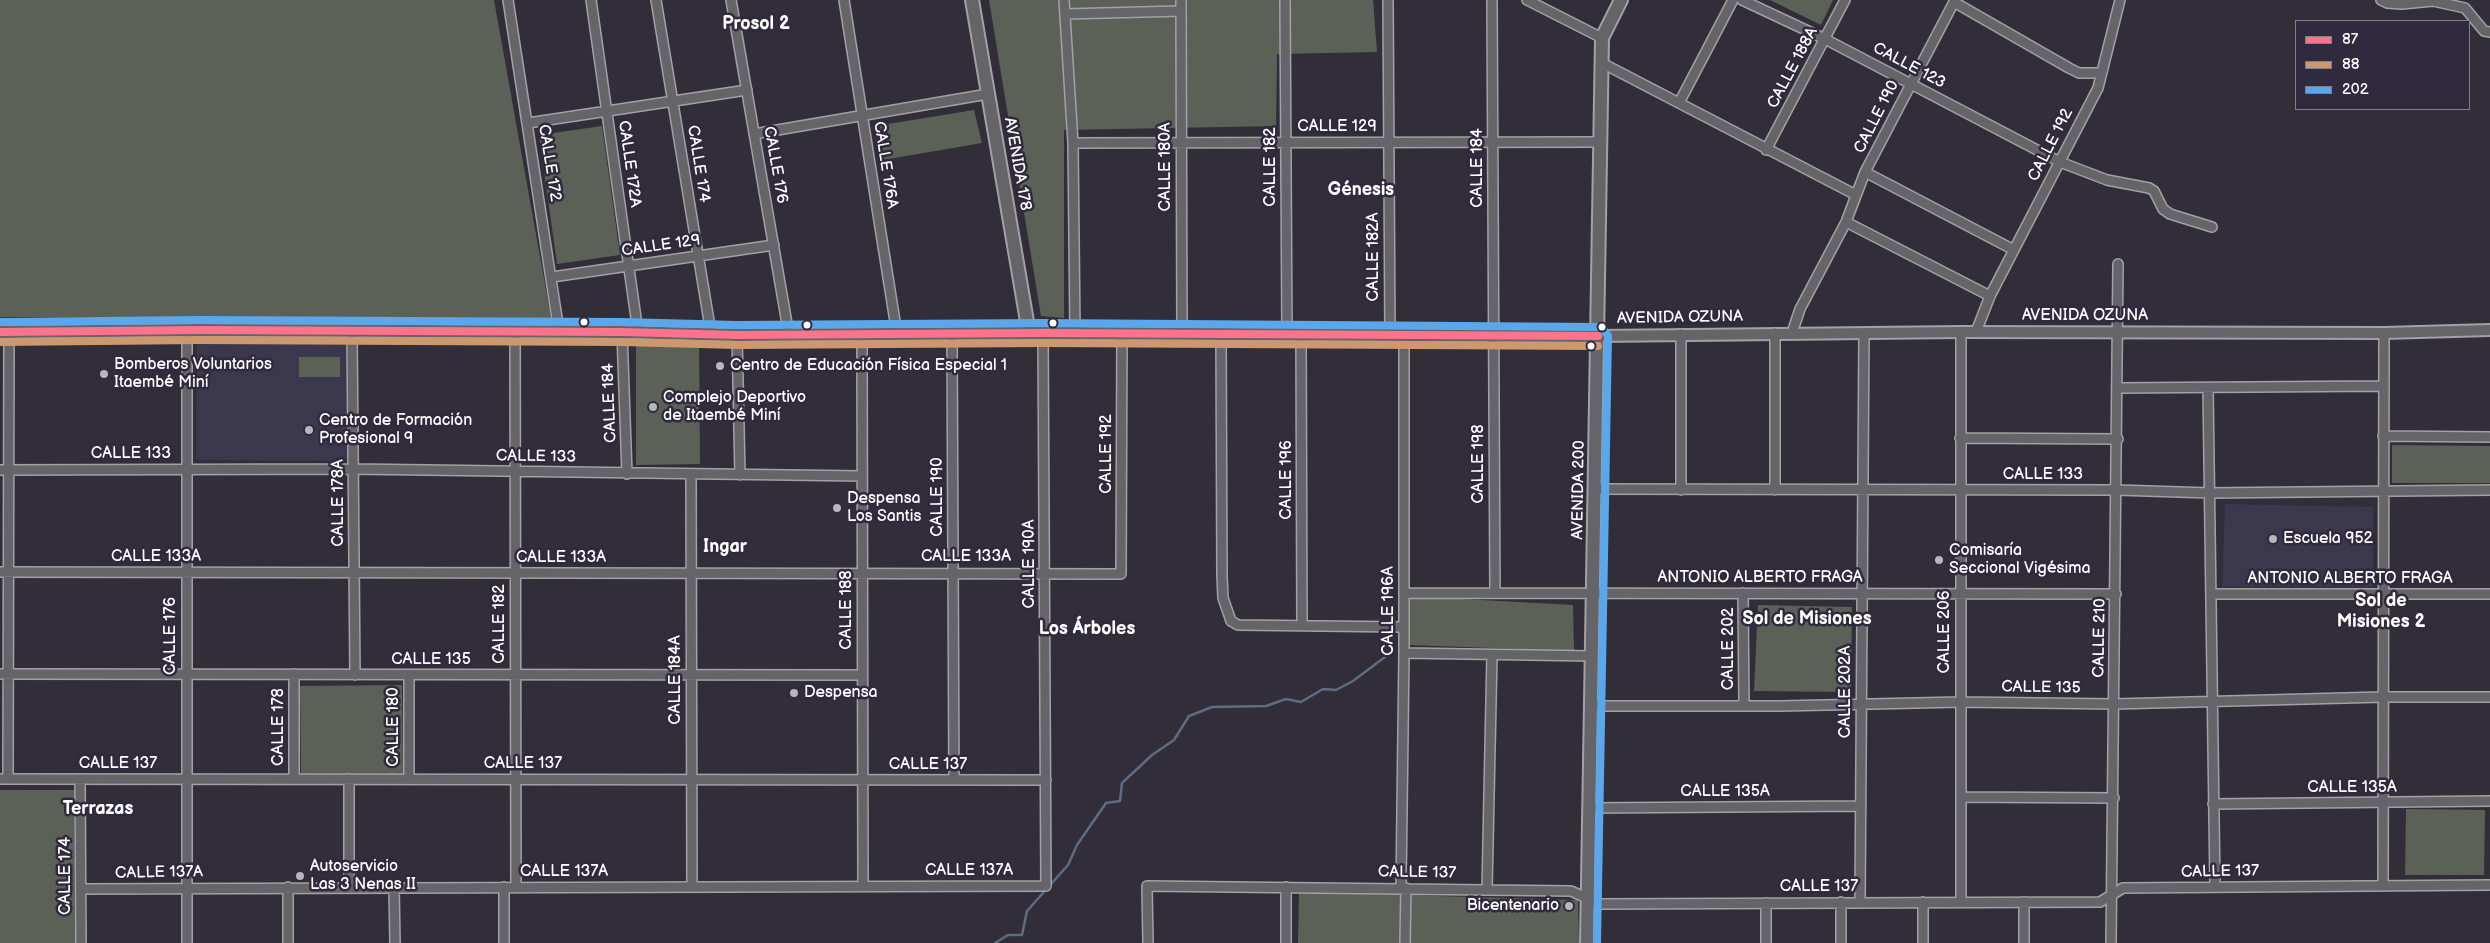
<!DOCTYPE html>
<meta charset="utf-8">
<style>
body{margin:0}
#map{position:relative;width:2490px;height:943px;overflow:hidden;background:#312e39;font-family:"Balsamiq Sans",sans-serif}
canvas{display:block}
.legend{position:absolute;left:2295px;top:20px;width:175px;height:90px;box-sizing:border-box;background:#2f2a3d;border:1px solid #827f8b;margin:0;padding:6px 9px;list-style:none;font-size:15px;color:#fff}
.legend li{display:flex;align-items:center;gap:10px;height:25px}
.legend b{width:25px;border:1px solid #827f8b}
</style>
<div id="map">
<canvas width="2490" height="943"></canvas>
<ul class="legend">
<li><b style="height:6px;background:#fc738d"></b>87</li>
<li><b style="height:6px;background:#cd976f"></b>88</li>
<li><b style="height:6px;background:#5aa8eb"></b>202</li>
</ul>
</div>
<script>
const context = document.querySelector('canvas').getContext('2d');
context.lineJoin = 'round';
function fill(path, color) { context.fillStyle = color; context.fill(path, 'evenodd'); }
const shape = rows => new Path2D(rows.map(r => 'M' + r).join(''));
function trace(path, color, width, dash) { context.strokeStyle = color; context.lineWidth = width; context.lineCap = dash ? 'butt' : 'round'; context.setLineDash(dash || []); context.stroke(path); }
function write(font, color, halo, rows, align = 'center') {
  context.font = font + ' "Balsamiq Sans",sans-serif'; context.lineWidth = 5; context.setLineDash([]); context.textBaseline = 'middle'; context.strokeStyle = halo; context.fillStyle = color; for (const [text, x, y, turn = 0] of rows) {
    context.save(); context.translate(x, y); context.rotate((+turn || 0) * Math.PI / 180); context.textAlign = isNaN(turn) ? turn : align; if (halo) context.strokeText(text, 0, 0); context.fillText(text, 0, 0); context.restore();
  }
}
fill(shape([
 [197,343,348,344,347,461,196,460],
 [2225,504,2373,507,2373,587,2222,587]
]), '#3b384d');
fill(shape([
 [0,0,494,0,551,318,0,317],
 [989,0,1373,0,1377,52,1277,54,1276,126,1064,130,1064,318,1041,316],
 [1770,0,1833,0,1821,25],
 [974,110,982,143,883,160,878,130,882,125],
 [602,126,620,255,557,264,539,135],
 [699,345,700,464,636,465,636,346],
 [299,357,340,357,340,377,299,377],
 [2392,445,2490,446,2490,483,2392,483],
 [1408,596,1573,605,1574,651,1409,645],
 [1758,605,1852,607,1851,692,1754,691],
 [402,685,403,775,301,775,300,686],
 [0,790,74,790,75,943,0,943],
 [2406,809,2485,810,2484,875,2405,875],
 [1299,892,1578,900,1579,943,1298,943]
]), '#5c6157');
trace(shape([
 [995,943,1008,935,1022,935,1027,911,1068,865,1077,845,1106,803,1120,801,1122,783,1152,755,1174,740,1189,716,1212,707,1266,706,1286,699,1301,702,1323,689,1336,690,1353,681,1393,651]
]), '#5e6b82', 2.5);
const minor = shape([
 [508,0,559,331],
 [591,0,638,332],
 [656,0,711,333],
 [731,0,789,335],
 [844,0,897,334],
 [1064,0,1073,143,1075,333],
 [1181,0,1182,334],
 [1285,0,1287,334],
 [1388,0,1390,335],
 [1492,0,1495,593],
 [1527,0,1602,38],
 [1742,0,1825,39,2060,162,2107,180,2149,188,2154,191,2163,209,2170,214,2212,227],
 [2381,0,2387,3,2402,4,2433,1,2465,8,2484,31,2490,32],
 [1954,2,2069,68,2079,73,2101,73],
 [1065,14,1181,11],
 [1602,63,1856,195],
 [1679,103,1733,0],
 [528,123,747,90],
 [754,134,988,94],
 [1073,143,1601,142],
 [1766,150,1845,0],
 [1865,172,2014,250],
 [1846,222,1990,296],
 [552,277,774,245],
 [515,331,516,887],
 [352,332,355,675],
 [622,332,627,474],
 [1961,332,1961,902],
 [1976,332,1990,296,2098,88,2120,0],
 [1792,333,1800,309,1846,222,1865,172,1955,0],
 [862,334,863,886],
 [952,334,954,780],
 [1221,334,1222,575,1223,598,1231,621,1238,625,1404,627],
 [1301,334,1302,625],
 [1681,334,1681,490],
 [737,335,740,475],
 [2118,388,2383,386],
 [2208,388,2215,887],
 [2383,436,2490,437],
 [1960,438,2118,439],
 [0,470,354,469,862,476],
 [691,474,692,886],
 [1595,489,2117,490,2210,493,2490,490],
 [1775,490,1775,333],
 [0,572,1121,574,1122,333],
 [1404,593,2116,594],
 [1743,593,1744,705],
 [2211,594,2490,594],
 [1404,653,1592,656],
 [0,674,862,675],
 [294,674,294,779],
 [1591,706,1781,706,1961,702,2115,704,2383,697,2490,697],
 [0,779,1046,780],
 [8,779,9,332],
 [80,779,81,943],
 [349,779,349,887],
 [409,779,409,675],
 [1961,797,2114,798],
 [2213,804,2490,801],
 [1590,808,1861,806],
 [2383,885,2384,333],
 [288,887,288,943],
 [394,887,395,943],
 [504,887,504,943],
 [1401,887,1404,653,1404,335],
 [81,889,1046,886,1043,333],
 [1487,889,1492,655],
 [1841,902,1841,943],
 [1860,902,1864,333],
 [1923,902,1923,943],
 [187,943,187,330],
 [1148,943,1147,886,1571,891,1600,904,2100,902,2123,888,2490,885],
 [1286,943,1286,887],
 [1405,943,1406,888],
 [1766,943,1766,903],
 [2024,943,2024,902],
 [2111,943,2118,264]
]);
const tertiary = shape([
 [1598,336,1961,332,2384,333,2490,330]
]);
const secondary = shape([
 [972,0,1029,333],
 [0,332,200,330,622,332,737,335,1043,333,1598,336],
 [1587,943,1602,38,1621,0]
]);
trace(minor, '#a2a1a6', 12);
trace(tertiary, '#a2a1a6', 14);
trace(secondary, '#a2a1a6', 16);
trace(minor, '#656469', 9);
trace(tertiary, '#656469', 10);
trace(secondary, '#656469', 12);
trace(shape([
 [0,332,200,330,622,332,737,335,1043,333,1598,336]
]), '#fc738d', 8);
trace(shape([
 [0,342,200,340,622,342,737,345,1043,343,1598,346]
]), '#cd976f', 8);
trace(shape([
 [0,322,200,320,622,322,737,325,1043,323,1602,327,1608,336,1597,943]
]), '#5aa8eb', 8);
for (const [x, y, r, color] of [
 [584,322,4.5,"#fff"],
 [1053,323,4.5,"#fff"],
 [807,325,4.5,"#fff"],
 [1602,327,4.5,"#fff"],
 [1591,346,4.5,"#fff"],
 [720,366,5,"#b7b6ba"],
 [104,374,5,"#b7b6ba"],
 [653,407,5,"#b7b6ba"],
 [309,430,5,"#b7b6ba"],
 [837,508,5,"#b7b6ba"],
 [2273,539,5,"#b7b6ba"],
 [1939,560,5,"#b7b6ba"],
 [794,693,5,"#b7b6ba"],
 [300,876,5,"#b7b6ba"],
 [1569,906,5,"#b7b6ba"]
]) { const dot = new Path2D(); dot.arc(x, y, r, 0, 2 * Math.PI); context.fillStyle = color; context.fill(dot); trace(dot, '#2f2a3d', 2); }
write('16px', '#fff', '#2f2a3d', [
 ["CALLE 123",1909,66,28],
 ["CALLE 188A",1793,68,-62],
 ["CALLE 190",1877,117,-63],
 ["CALLE 129",1337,127],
 ["CALLE 192",2051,145,-63],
 ["CALLE 172",549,163,81],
 ["CALLE 172A",629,164,82],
 ["CALLE 174",698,164,81],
 ["AVENIDA 178",1017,164,80],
 ["CALLE 176",775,165,80],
 ["CALLE 176A",885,165,81],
 ["CALLE 180A",1166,167,-90],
 ["CALLE 182",1271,167,-90],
 ["CALLE 184",1478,168,-90],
 ["CALLE 129",661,246,-8],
 ["CALLE 182A",1374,257,-90],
 ["AVENIDA OZUNA",2085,316],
 ["AVENIDA OZUNA",1680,318,-1],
 ["CALLE 184",610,403,-92],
 ["CALLE 133",131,454],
 ["CALLE 192",1107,454,-90],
 ["CALLE 133",536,457,1],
 ["CALLE 198",1479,464,-90],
 ["CALLE 133",2043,475],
 ["CALLE 196",1287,480,-90],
 ["AVENIDA 200",1579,490,-89],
 ["CALLE 190",938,497,-90],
 ["CALLE 178A",339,503,-90],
 ["CALLE 133A",156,557],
 ["CALLE 133A",966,557],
 ["CALLE 133A",561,558],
 ["CALLE 190A",1030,564,-90],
 ["ANTONIO ALBERTO FRAGA",1760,578],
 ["ANTONIO ALBERTO FRAGA",2350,579],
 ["CALLE 188",847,610,-90],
 ["CALLE 196A",1389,611,-90],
 ["CALLE 182",500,624,-90],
 ["CALLE 206",1945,632,-90],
 ["CALLE 176",171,636,-90],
 ["CALLE 210",2100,638,-89],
 ["CALLE 202",1729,649,-90],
 ["CALLE 135",431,660],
 ["CALLE 184A",676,680,-90],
 ["CALLE 135",2041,688,1],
 ["CALLE 202A",1846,692,-90],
 ["CALLE 178",279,727,-90],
 ["CALLE 180",394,727,-90],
 ["CALLE 137",118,764],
 ["CALLE 137",523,764],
 ["CALLE 137",928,765],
 ["CALLE 135A",2352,788],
 ["CALLE 135A",1725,792],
 ["CALLE 137A",969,871],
 ["CALLE 137A",564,872],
 ["CALLE 137",2220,872,-1],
 ["CALLE 137A",159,873,-1],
 ["CALLE 137",1417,873,1],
 ["CALLE 174",66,876,-90],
 ["CALLE 137",1819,887]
]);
write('16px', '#fff', '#2f2a3d', [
 ["Bomberos Voluntarios",114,365],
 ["Itaembé Miní",114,383],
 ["Centro de Educación Física Especial 1",730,366],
 ["Complejo Deportivo",663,398],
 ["de Itaembé Miní",663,416],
 ["Centro de Formación",319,421],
 ["Profesional 9",319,439],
 ["Despensa",847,499],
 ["Los Santis",847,517],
 ["Escuela 952",2283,539],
 ["Comisaría",1949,551],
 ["Seccional Vigésima",1949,569],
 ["Despensa",804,693],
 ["Autoservicio",310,867],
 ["Las 3 Nenas II",310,885],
 ["Bicentenario",1559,906,"right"]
], 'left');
write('bold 18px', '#fff', '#2f2a3d', [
 ["Prosol 2",756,24],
 ["Génesis",1361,190],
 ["Ingar",725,547],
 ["Sol de",2381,601],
 ["Misiones 2",2381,622],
 ["Sol de Misiones",1807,619],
 ["Los Árboles",1087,629],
 ["Terrazas",98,809]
]);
</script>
